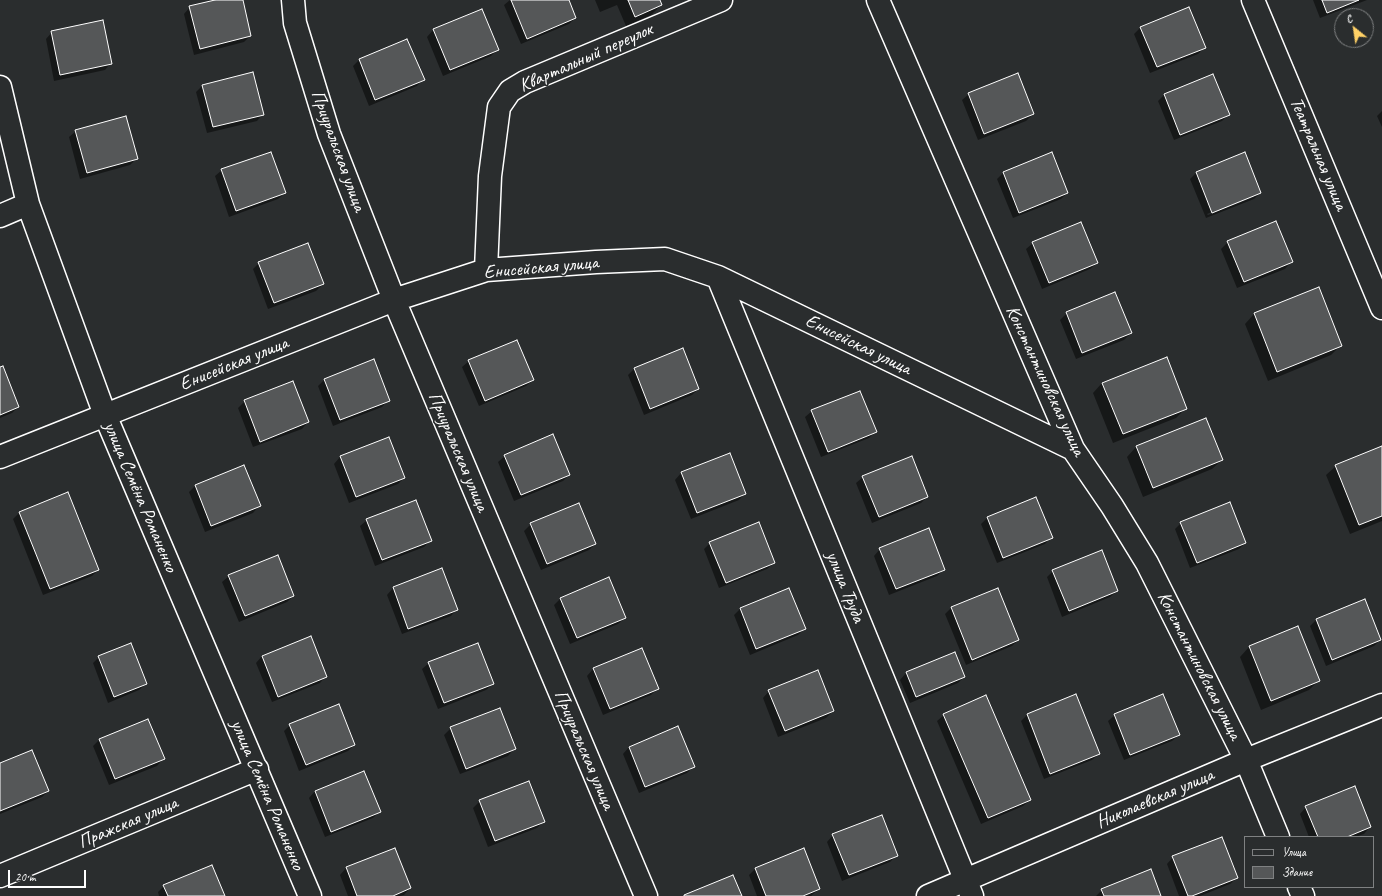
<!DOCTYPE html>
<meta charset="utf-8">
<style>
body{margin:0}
#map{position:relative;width:1382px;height:896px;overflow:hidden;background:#2a2d2e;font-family:Caveat,sans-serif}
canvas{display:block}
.legend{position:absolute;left:1244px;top:836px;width:130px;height:52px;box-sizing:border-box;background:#2a2d2e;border:1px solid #7f8182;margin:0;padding:5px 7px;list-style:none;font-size:12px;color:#fff}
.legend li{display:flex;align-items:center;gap:8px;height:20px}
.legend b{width:20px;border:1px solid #7f8182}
.north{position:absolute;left:1334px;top:8px;width:40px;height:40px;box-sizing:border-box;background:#2a2d2e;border:1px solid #7f8182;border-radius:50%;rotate:330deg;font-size:11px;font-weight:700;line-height:16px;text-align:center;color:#fff}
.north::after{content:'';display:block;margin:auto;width:14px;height:18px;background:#ffd166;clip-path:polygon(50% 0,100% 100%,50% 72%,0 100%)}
.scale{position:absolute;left:8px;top:870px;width:78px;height:18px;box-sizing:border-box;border:2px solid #fff;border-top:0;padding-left:5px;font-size:12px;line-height:14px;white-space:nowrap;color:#fff;-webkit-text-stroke:3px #2a2d2e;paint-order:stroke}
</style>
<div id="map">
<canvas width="1382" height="896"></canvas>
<ul class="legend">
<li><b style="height:5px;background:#2a2d2e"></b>Улица</li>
<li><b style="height:11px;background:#555758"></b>Здание</li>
</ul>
<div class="north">С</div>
<div class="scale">20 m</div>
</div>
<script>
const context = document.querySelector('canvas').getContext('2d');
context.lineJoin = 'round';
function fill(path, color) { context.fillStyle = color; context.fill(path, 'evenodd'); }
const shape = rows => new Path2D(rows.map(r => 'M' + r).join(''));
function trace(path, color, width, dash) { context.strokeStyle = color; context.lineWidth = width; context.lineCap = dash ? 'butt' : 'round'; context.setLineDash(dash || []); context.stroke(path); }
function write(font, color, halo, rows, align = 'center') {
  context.font = font + ' Caveat,sans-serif'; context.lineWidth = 3.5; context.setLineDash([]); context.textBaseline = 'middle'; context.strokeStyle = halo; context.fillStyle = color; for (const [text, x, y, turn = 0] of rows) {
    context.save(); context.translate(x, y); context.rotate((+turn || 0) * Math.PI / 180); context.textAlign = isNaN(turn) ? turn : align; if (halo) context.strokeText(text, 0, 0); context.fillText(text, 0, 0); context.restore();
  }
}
fill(shape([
 [220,0,242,0,250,36,244,42,194,55,184,14,190,7],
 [510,0,568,0,575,18,569,24,521,44,504,5],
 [595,0,659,0,661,5,651,15,626,26,617,5,600,12],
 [1313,0,1367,0,1320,18],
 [481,10,498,49,491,56,443,76,427,37,433,30],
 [1141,27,1205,47,1198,54,1150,73,1134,34],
 [52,32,111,63,105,70,54,81,46,39],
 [407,40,423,79,417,86,369,106,353,66,359,60],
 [202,86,263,114,257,121,207,133,196,92],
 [969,94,1033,114,1026,121,978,140,962,100],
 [1164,95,1228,115,1222,121,1174,140,1158,101],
 [1382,111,1382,127,1377,116],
 [76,131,137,158,130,165,80,179,69,137],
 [1051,153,1067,193,1061,199,1013,218,997,179,1003,173],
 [1244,153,1260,193,1254,199,1206,218,1190,179,1196,173],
 [1254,195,1254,197,1208,215,1207,214],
 [222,170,285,193,278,199,229,217,215,176],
 [1228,242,1291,262,1285,269,1237,288,1221,249],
 [1033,243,1097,263,1090,269,1042,289,1026,249],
 [259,263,323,284,316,291,268,309,253,269],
 [1318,289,1341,345,1331,355,1268,381,1245,324,1254,314],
 [1067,313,1131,333,1124,340,1076,359,1060,320],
 [469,361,533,380,526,386,479,406,462,367],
 [0,368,18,407,12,413,0,418],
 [634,369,698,389,692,395,644,415,628,375],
 [325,379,388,400,382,407,333,426,318,386],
 [1102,383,1186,408,1176,418,1113,443,1093,393],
 [245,401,308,422,302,429,253,447,238,408],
 [812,411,876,431,869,438,821,457,805,417],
 [1206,419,1222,460,1212,469,1143,497,1127,457,1136,447],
 [389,438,404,478,398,484,349,503,334,464,340,457],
 [1382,447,1382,521,1350,534,1326,475,1336,466],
 [729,454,745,493,739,500,691,519,675,480,681,473],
 [505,456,569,475,563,481,514,501,498,462],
 [243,466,259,506,253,513,205,532,189,492,195,486],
 [863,477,927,497,921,503,872,523,856,483],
 [19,513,98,570,92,576,43,595,13,519],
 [988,517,1051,537,1045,544,997,563,981,524],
 [367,520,430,541,424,547,375,566,360,526],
 [1181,523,1245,543,1239,549,1190,568,1175,529],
 [531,524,595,544,589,550,541,570,524,531],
 [710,543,774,563,767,569,719,588,704,549],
 [880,549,944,569,937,576,889,595,874,556],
 [441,570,457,609,451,616,402,634,387,595,393,588],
 [1053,571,1117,591,1110,597,1062,617,1047,577],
 [229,576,293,596,287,602,239,622,222,582],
 [560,599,625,618,618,624,570,644,554,605],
 [1364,600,1380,640,1374,646,1326,666,1310,626,1316,620],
 [951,608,1018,640,1012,646,966,665,945,614],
 [740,609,804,629,798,635,750,655,734,615],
 [1298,628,1319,680,1309,690,1261,710,1240,657,1249,647],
 [310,637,326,676,320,683,272,702,256,663,262,656],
 [641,649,658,688,651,695,603,715,587,676,593,669],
 [99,657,146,684,139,690,108,703,93,663],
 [429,663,493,684,486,690,438,709,422,669],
 [906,673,964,677,958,683,910,703,900,680],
 [769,691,833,711,826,718,778,737,763,698],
 [1076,696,1099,754,1092,760,1044,779,1021,721,1027,715],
 [944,715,1030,800,1023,806,981,824,937,721],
 [1115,715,1179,735,1172,741,1124,760,1108,721],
 [290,725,354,745,348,751,299,771,284,731],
 [451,728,514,749,508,756,460,774,444,735],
 [100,739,163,759,157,766,109,785,93,746],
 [629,747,693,767,687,773,639,793,623,754],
 [0,764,48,791,42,797,0,814],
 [315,791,379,812,373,818,325,837,309,798],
 [480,801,543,822,537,828,488,847,473,808],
 [1306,807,1370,827,1364,834,1355,837,1309,837,1300,814],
 [833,835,897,855,890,862,842,881,827,842],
 [394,849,410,888,404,895,400,896,348,896,340,875,346,868],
 [803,849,819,889,811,896,757,896,749,875,755,869],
 [1173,857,1237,878,1230,884,1200,896,1179,896,1167,864],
 [164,886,224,896,159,896,158,892],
 [1102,890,1160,896,1096,896]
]), '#0007');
const building = shape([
 [215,0,243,0,251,36,200,49,189,6,215,0],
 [511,0,569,0,576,18,527,39,511,0],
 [628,0,660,0,662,5,635,17,628,0],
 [1322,0,1359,0,1327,13,1322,0],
 [1189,7,1206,48,1157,67,1140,27,1189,7],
 [482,9,499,50,450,70,433,29,482,9],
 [103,20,112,64,60,75,51,31,103,20],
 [407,39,425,80,375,100,359,59,407,39],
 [253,72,264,115,213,127,202,85,253,72],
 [1018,73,1034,114,984,134,968,93,1018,73],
 [1213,74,1230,115,1180,135,1164,94,1213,74],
 [126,116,138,159,87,173,75,130,126,116],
 [271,152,286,193,236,211,221,169,271,152],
 [1052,152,1068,193,1019,213,1003,172,1052,152],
 [1245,152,1261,193,1212,213,1196,172,1245,152],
 [1276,221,1293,262,1244,282,1227,241,1276,221],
 [1081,222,1098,263,1049,283,1032,242,1081,222],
 [308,243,324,284,274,303,258,262,308,243],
 [1319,287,1342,346,1277,372,1254,313,1319,287],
 [1115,292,1132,333,1082,353,1066,312,1115,292],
 [517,340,534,380,485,401,468,360,517,340],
 [683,348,699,389,650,409,634,368,683,348],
 [1167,357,1187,409,1123,434,1102,383,1167,357],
 [374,359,390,401,340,420,324,379,374,359],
 [3,366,19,407,0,415,0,367,3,366],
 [293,381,309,422,260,442,244,400,293,381],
 [860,391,877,432,828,452,811,410,860,391],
 [1206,418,1223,460,1153,488,1136,446,1206,418],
 [553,434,570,475,521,495,504,455,553,434],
 [389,437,405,478,356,497,340,456,389,437],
 [1382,446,1382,516,1359,525,1335,465,1382,446],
 [730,453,746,494,697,513,681,472,730,453],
 [912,456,928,497,879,517,862,476,912,456],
 [244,465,261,506,211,526,195,485,244,465],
 [68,492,99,570,50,589,19,512,68,492],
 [1036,497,1053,538,1003,558,987,517,1036,497],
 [416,500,432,541,382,560,366,519,416,500],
 [1230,502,1246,543,1197,563,1180,522,1230,502],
 [579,503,596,544,547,564,530,523,579,503],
 [759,522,775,563,726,583,709,542,759,522],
 [929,528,945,570,896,589,879,548,929,528],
 [1102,550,1118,591,1069,611,1052,570,1102,550],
 [278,555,294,596,245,616,228,575,278,555],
 [442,568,458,610,408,629,393,587,442,568],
 [609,577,626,618,577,638,560,598,609,577],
 [789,588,806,629,756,649,740,608,789,588],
 [998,588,1019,640,972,660,951,607,998,588],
 [1365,599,1381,640,1332,660,1316,619,1365,599],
 [1298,626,1320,681,1271,701,1249,646,1298,626],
 [311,636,327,677,278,697,262,656,311,636],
 [131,643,147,684,114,697,98,656,131,643],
 [478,643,494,684,444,703,428,662,478,643],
 [642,648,659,689,610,709,593,668,642,648],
 [955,652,965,677,916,697,906,672,955,652],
 [818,670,834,711,785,731,768,690,818,670],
 [1076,694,1100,754,1050,774,1027,714,1076,694],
 [1163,694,1180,735,1130,755,1114,714,1163,694],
 [986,695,1031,800,988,818,943,714,986,695],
 [339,704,355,745,306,765,289,724,339,704],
 [500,708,516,749,466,769,450,727,500,708],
 [148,719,165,759,115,779,99,739,148,719],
 [678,726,695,767,645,787,629,747,678,726],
 [32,750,49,791,0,811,0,763,32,750],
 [364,771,381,812,331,832,315,791,364,771],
 [529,781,545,822,495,841,479,800,529,781],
 [1355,786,1371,827,1347,837,1318,837,1305,806,1355,786],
 [882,815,898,856,849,875,832,834,882,815],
 [1222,837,1238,878,1192,896,1188,896,1172,856,1222,837],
 [395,848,411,888,393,896,357,896,346,867,395,848],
 [804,848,820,889,803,896,766,896,755,868,804,848],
 [212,865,225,896,168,896,163,885,212,865],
 [1151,869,1161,896,1104,896,1101,889,1151,869],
 [733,875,742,896,684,896,684,895,733,875]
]);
fill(building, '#555758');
trace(building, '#fff', 1);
const minor = shape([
 [293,0,295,23,329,134,394,300,646,896],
 [878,0,1073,449,1112,506,1147,563,1246,760,1278,837],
 [1253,0,1382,308],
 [0,87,28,204,105,415,310,896],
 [0,216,28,204],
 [486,270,490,176,499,107,510,91,525,82,721,0],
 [718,277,972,896],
 [0,457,394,300,486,270,596,262,665,259,718,277,1073,449],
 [0,876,257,769],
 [1299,887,1303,896],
 [928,896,1246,760,1382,705]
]);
trace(minor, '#fff', 25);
trace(minor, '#2a2d2e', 22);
write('19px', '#fff', '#2a2d2e', [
 ["Квартальный переулок",586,58,-24],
 ["Приуральская улица",338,151,70],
 ["Театральная улица",1318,154,67],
 ["Енисейская улица",541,268,-5],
 ["Енисейская улица",858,345,26],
 ["Енисейская улица",234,364,-22],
 ["Константиновская улица",1045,381,65],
 ["Приуральская улица",458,452,67],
 ["улица Семёна Романенко",140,497,67],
 ["улица Труда",845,587,68],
 ["Константиновская улица",1199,666,63],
 ["Приуральская улица",584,750,67],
 ["улица Семёна Романенко",267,795,67],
 ["Николаевская улица",1155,799,-23],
 ["Пражская улица",128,823,-23]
]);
</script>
